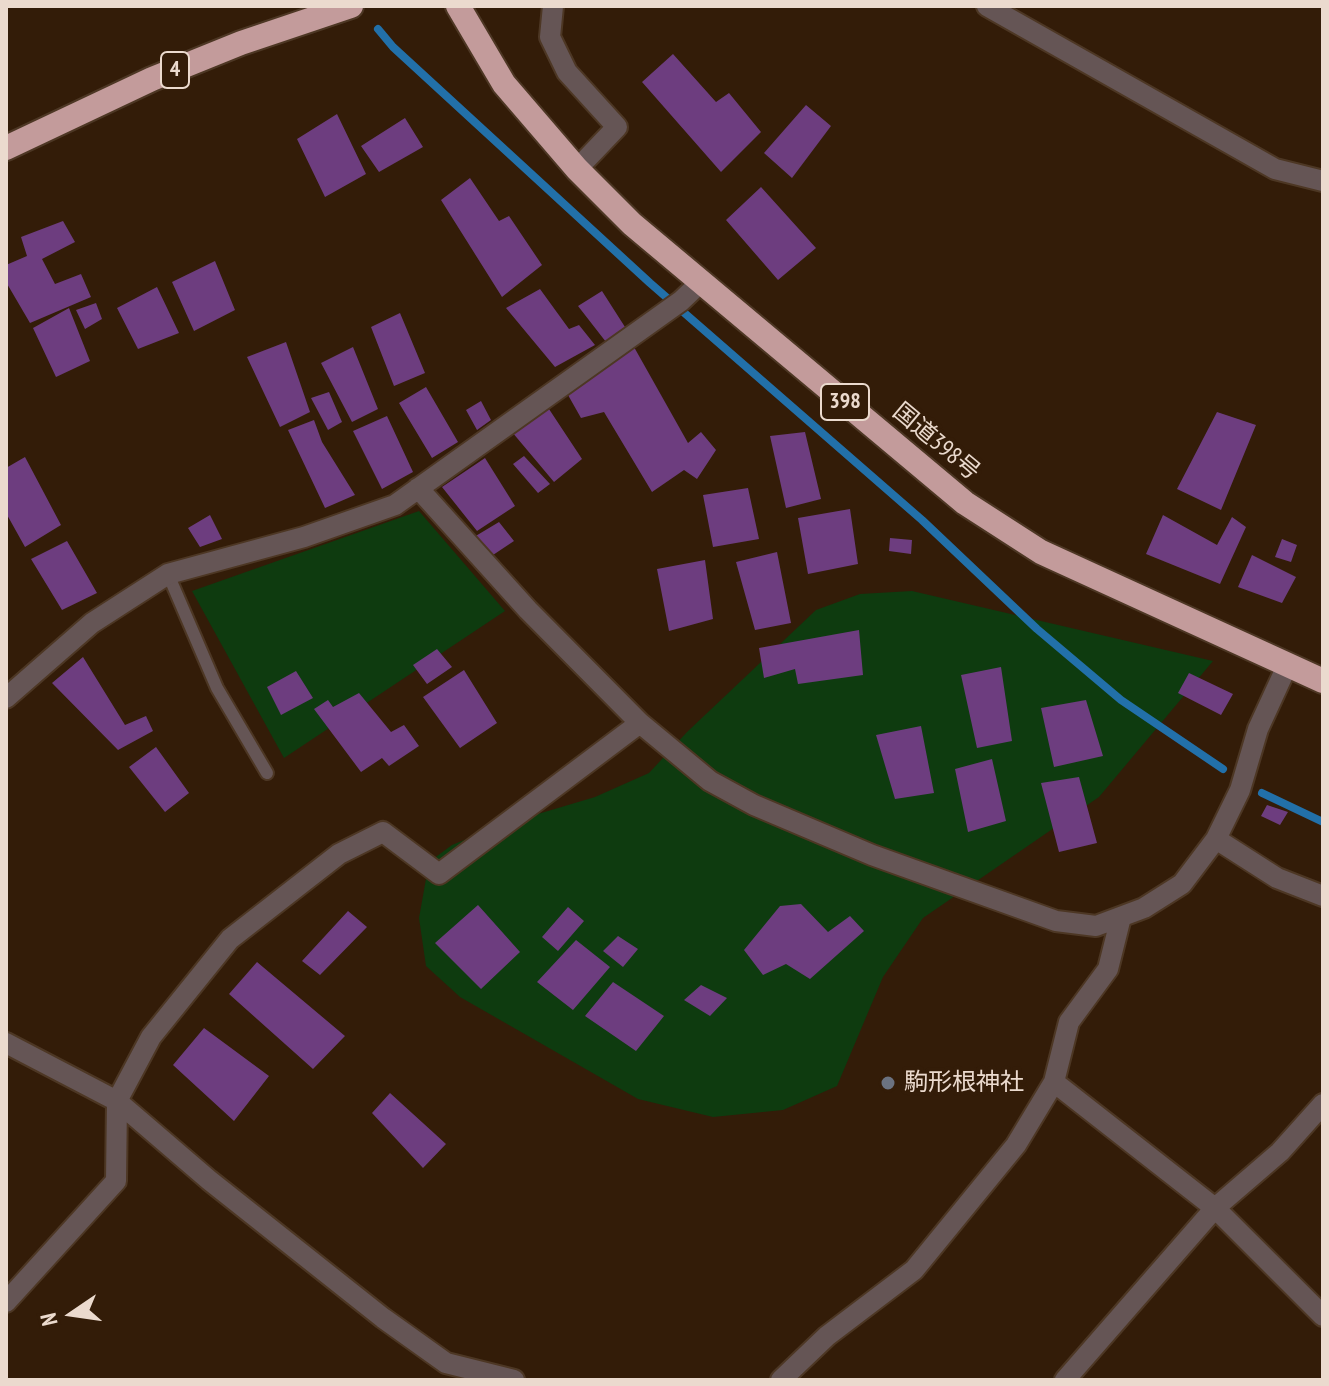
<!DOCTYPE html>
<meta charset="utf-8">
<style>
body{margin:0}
#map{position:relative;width:1329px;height:1386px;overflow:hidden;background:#331c08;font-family:"PT Sans Narrow",sans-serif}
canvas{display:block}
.frame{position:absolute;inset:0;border:8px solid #ebdace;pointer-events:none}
.north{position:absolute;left:32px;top:1274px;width:80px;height:80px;-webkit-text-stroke:6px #331c08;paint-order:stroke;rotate:257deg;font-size:22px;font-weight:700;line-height:32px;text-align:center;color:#ebdace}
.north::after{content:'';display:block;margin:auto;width:28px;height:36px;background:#ebdace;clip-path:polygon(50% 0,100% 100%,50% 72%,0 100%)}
</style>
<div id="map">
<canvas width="1329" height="1386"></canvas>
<div class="frame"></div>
<div class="north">N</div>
</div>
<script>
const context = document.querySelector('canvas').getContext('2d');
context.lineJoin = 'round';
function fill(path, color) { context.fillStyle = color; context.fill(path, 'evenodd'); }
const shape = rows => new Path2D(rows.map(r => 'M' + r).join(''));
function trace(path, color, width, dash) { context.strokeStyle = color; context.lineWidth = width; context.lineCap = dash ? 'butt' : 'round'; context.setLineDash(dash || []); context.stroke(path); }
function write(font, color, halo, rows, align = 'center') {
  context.font = font + ' "PT Sans Narrow","Noto Sans JP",sans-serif'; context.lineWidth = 8; context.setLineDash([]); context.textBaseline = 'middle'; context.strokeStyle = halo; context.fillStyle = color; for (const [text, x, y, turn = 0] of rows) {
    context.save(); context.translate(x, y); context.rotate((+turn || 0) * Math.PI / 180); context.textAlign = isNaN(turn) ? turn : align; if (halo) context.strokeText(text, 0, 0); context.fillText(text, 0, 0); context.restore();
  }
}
fill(shape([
 [419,511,505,611,284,758,192,591],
 [912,591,1213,661,1099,797,923,918,883,977,837,1086,783,1110,713,1117,638,1099,460,997,426,966,419,918,429,862,452,845,501,825,595,797,649,773,687,732,816,610,860,594]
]), '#0e3b0f');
trace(shape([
 [378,29,393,47,650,283,922,520,1037,629,1121,700,1223,769],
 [1262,793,1323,822]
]), '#2270a9', 8);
fill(shape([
 [673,54,716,102,729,93,761,132,721,172,642,82],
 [806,105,831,126,792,178,764,153],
 [337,114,366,174,325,197,297,139],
 [405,118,423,147,379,172,361,146],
 [470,178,499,221,509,216,542,265,502,297,441,200],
 [761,187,816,248,778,280,726,220],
 [63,221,75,242,42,259,55,284,81,274,91,297,30,323,6,282,6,265,27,256,21,237],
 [215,261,235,310,194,331,172,282],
 [157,287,179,333,138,349,117,308],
 [540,289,569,329,579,325,595,345,555,367,506,308],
 [602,291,625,327,606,342,578,306],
 [96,303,102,319,85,329,76,310],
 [69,308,90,361,56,377,33,328],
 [400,313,425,373,394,386,371,327],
 [286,342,310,412,280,427,247,357],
 [353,347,378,409,352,422,321,363],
 [634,347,688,443,701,432,716,450,697,479,684,470,652,492,604,412,581,418,568,395],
 [426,387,458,442,432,458,399,403],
 [329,392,342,422,328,430,311,398],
 [481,401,491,420,477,430,466,410],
 [547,406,582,459,554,482,512,432],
 [1217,412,1256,425,1221,510,1177,489],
 [387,416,413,472,382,489,353,431],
 [314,420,322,442,355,495,325,508,288,430],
 [805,432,821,499,786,508,770,436],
 [524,456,550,484,538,493,513,464],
 [25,457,61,525,25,547,6,513,6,468],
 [485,458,515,506,477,531,442,487],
 [748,488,759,539,713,547,703,495],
 [850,509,858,564,808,574,798,518],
 [210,515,222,539,200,547,188,528],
 [1163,515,1217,545,1232,517,1246,527,1220,584,1146,554],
 [499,522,514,541,490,557,474,537],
 [890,538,912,540,911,554,889,551],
 [1282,539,1297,545,1291,562,1275,557],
 [67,541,97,593,62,610,31,559],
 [777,552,791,623,755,630,736,562],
 [1252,555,1296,577,1282,603,1238,587],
 [705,560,713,619,669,631,657,569],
 [859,630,863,675,798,684,795,669,764,678,759,648],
 [437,649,452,667,427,684,413,665],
 [83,657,125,725,146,716,153,731,118,750,52,683],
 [1001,667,1012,741,977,748,961,675],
 [464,670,497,723,460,748,423,697],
 [296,671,313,698,281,715,267,687],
 [1189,673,1233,694,1221,715,1178,693],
 [359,693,391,732,404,725,419,746,389,766,382,758,361,772,314,709,328,700,333,707],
 [1086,700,1103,756,1054,767,1041,708],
 [921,726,934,793,895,799,876,735],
 [156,747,189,793,165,812,129,767],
 [992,759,1006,821,968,832,955,769],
 [1079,777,1097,843,1059,852,1041,783],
 [1267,805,1288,812,1280,825,1261,816],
 [801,904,828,932,850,916,864,931,810,979,786,964,763,975,744,950,780,906],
 [478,905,520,952,481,989,435,943],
 [568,907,584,921,558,951,542,937],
 [348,911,367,927,320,975,302,961],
 [618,936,638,949,623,967,603,951],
 [576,940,610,967,573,1010,537,982],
 [257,962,345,1036,313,1069,229,994],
 [613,982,664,1016,636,1051,585,1016],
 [701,985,727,998,710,1016,684,1000],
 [204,1028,269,1076,234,1121,173,1065],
 [390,1093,446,1144,423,1168,372,1113]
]), '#6d3d7f');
const lane = shape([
 [168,574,217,688,267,773]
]);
const street = shape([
 [553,6,550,37,567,72,617,127,577,169],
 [987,6,1275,169,1323,181],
 [418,488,528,610,640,723,710,781,754,805,872,855,1056,921,1096,926,1144,908,1182,884,1216,839,1240,790,1258,729,1287,666],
 [6,698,92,623,168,574,304,537,395,505,681,301,701,282],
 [1216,839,1277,878,1323,896],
 [6,1043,117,1101,209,1180,383,1318,446,1363,514,1380],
 [1054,1082,1215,1208,1323,1316],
 [6,1302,116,1181,117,1101,151,1037,230,939,339,854,383,832,439,874,640,723],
 [781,1380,827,1336,914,1270,1016,1145,1054,1082,1069,1022,1108,969,1121,917],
 [1065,1380,1215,1208,1280,1152,1323,1104]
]);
const highway = shape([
 [458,6,504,84,577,169,632,224,965,503,1041,552,1323,681],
 [6,148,152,79,241,43,351,6]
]);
trace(lane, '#4d3724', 16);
trace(street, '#4d3724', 24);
trace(highway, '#4d3724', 28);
trace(lane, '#655555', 12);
trace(street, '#655555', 20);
trace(highway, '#c39b9b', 24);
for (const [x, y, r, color] of [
 [888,1083,8,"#6b7280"]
]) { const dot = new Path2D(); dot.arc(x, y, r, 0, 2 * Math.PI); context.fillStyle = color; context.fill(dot); trace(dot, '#331c08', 3); }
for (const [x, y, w] of [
 [175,70,28],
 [845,402,48]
]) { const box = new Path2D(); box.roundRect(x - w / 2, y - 18, w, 36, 6); context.fillStyle = '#331c08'; context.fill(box); trace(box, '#ebdace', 2); }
write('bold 22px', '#ebdace', null, [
 ["4",175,70],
 ["398",845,402]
]);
write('24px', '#ebdace', '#331c08', [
 ["国道398号",936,442,40]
]);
write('24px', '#ebdace', '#331c08', [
 ["駒形根神社",904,1083]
], 'left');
</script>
